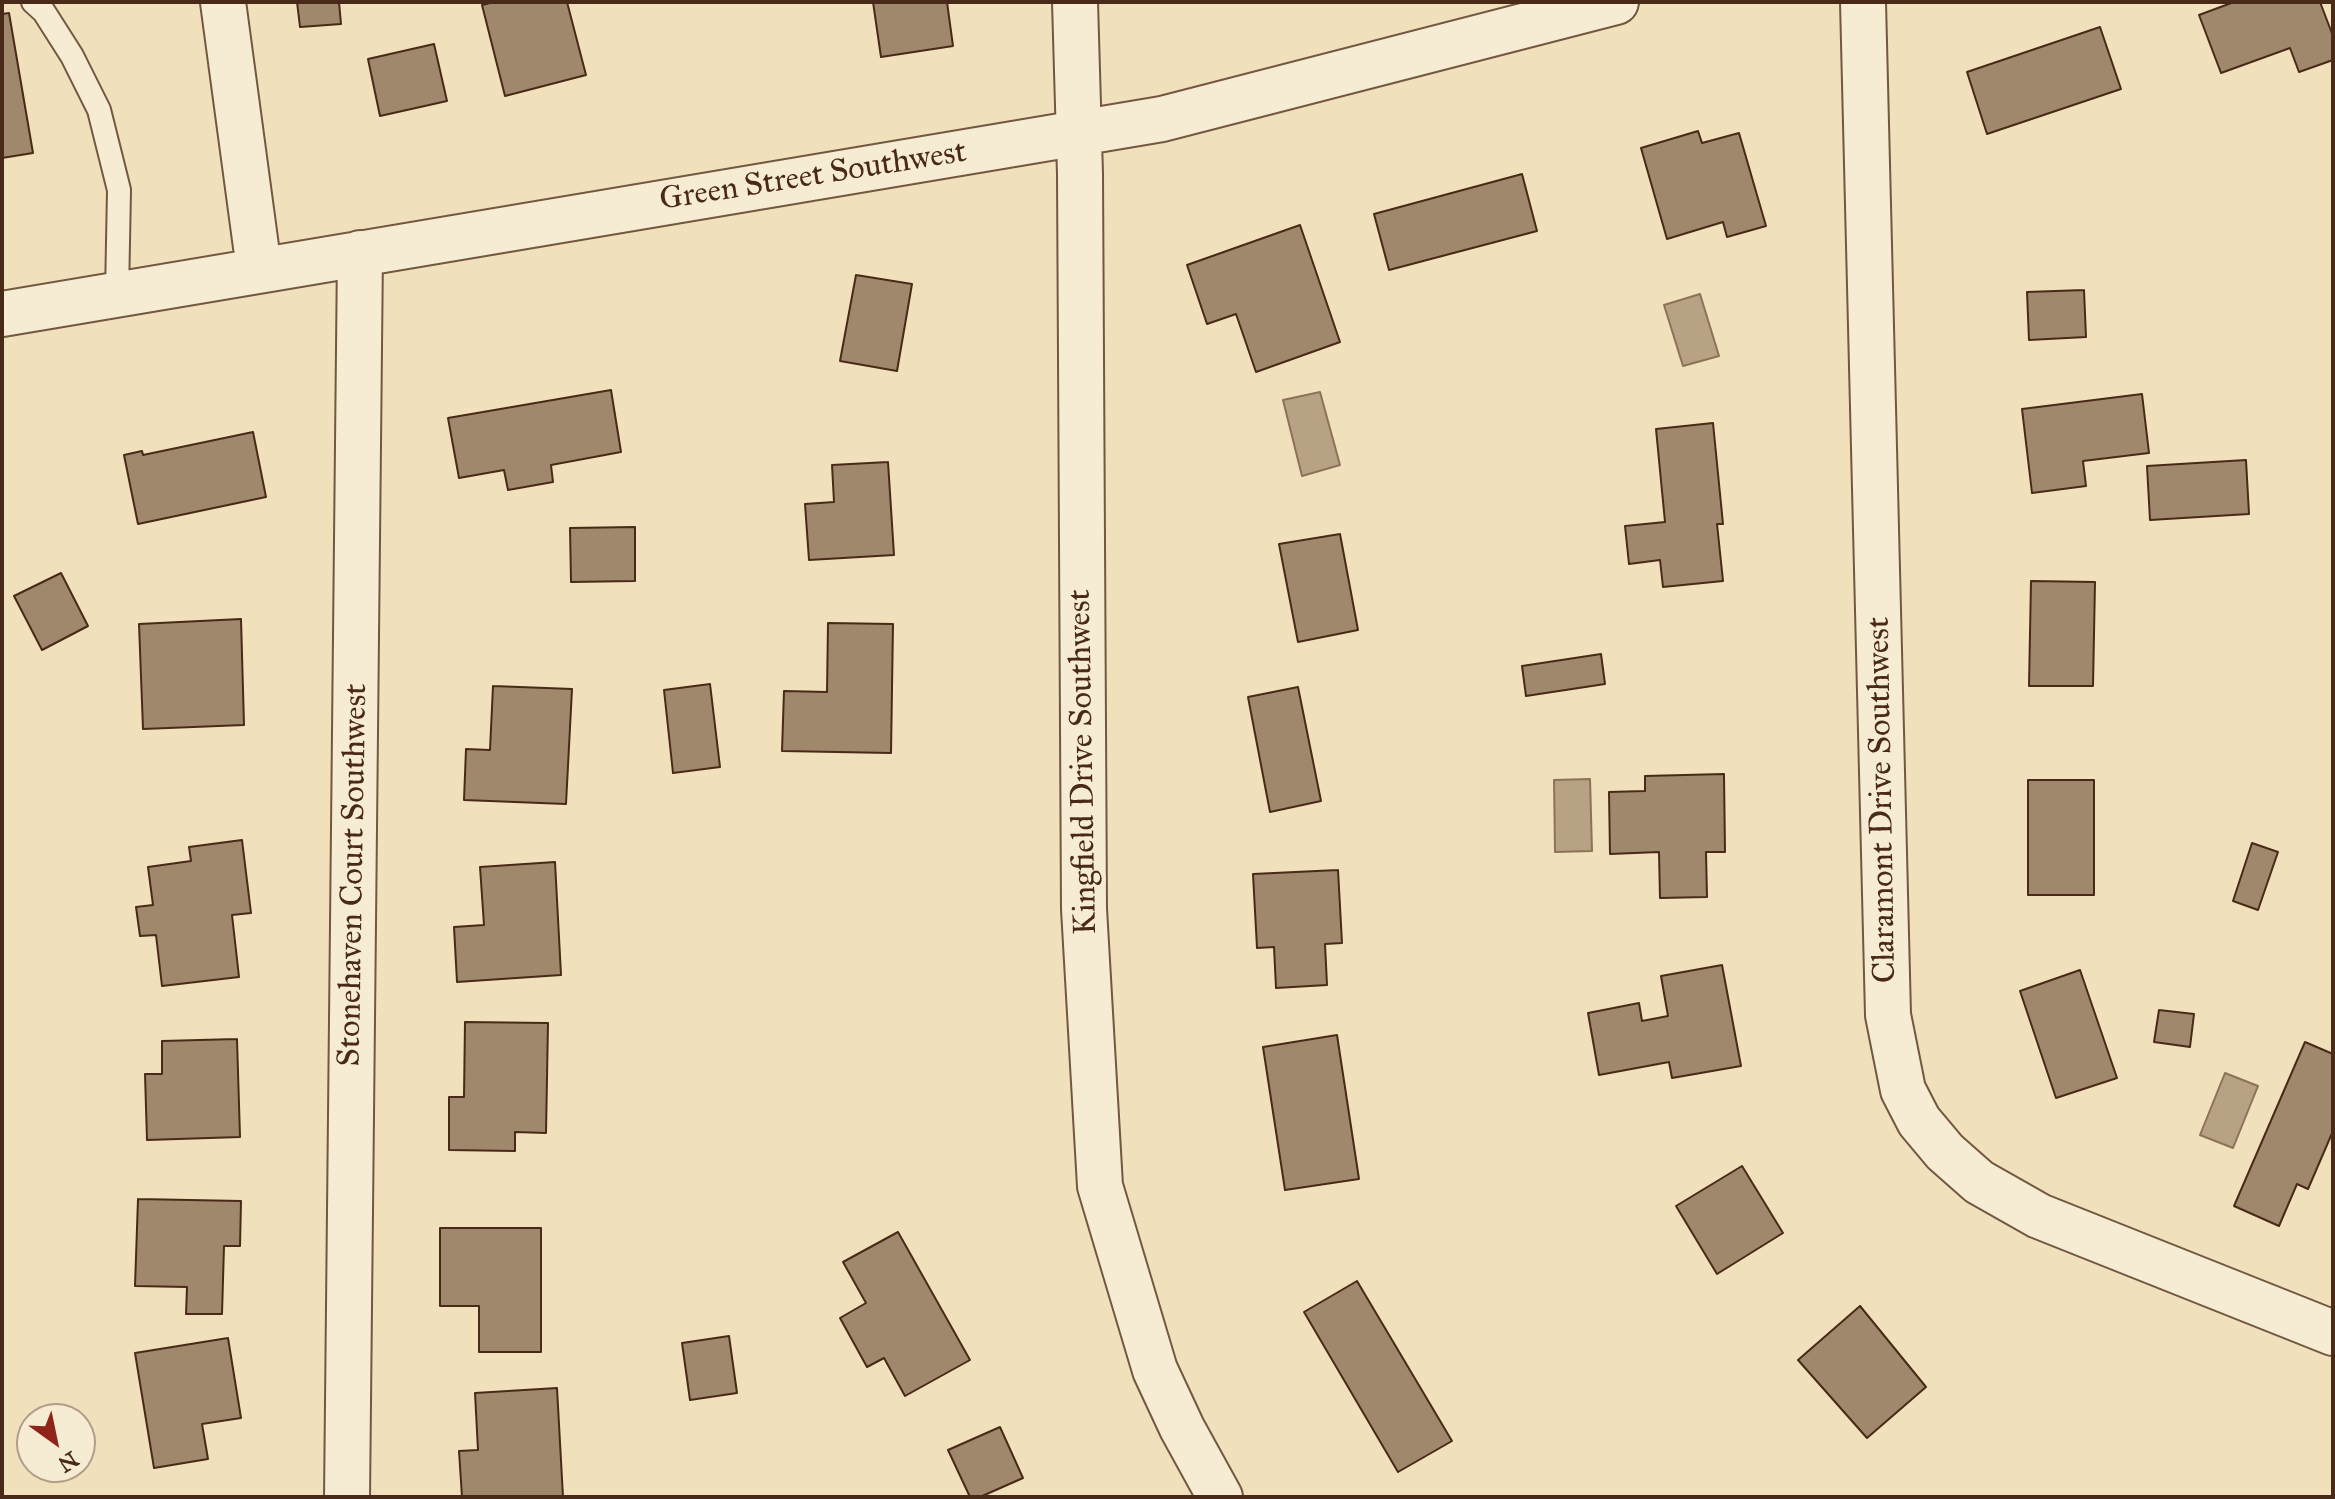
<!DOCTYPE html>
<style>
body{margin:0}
#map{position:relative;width:2335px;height:1499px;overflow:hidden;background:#f1e0bc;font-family:"IM FELL Great Primer",serif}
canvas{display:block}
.frame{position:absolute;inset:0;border:4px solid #492917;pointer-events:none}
.north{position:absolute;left:16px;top:1403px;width:80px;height:80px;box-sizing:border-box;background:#f6ebd3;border:2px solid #b19d88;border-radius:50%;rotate:147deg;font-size:22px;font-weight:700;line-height:32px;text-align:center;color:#492917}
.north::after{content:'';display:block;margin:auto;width:28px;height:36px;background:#8f2418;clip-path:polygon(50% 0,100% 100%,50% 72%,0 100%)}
</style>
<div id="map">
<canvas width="2335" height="1499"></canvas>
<div class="frame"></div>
<div class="north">N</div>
</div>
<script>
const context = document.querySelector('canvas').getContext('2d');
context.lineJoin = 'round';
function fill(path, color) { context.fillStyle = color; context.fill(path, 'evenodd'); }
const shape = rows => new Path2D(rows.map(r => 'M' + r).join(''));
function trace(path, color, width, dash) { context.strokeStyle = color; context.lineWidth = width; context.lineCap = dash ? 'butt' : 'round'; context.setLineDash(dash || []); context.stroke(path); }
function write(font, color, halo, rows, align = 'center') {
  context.font = font + ' "IM FELL Great Primer",serif'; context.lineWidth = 8; context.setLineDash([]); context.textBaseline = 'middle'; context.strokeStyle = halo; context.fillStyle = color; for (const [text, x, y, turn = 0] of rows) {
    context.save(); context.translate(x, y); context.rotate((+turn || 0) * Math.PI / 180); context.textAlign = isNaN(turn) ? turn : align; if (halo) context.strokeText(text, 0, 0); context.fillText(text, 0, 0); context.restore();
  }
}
const water = shape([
 [1700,294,1719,356,1683,366,1664,305,1700,294],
 [1320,392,1340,465,1302,476,1283,400,1320,392],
 [1590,779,1592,851,1555,852,1554,780,1590,779],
 [2225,1073,2258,1086,2233,1148,2200,1135,2225,1073]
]);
fill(water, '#b8a284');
trace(water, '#8c7258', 2);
const building = shape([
 [297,2,339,2,341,24,300,27,297,2],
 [494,2,567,2,586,75,505,96,482,5,494,2],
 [873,2,947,2,953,46,881,57,873,2],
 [2234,2,2320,2,2333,36,2333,60,2299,72,2290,48,2221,73,2199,15,2234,2],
 [9,13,33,153,2,158,2,14,9,13],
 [2100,27,2121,89,1987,134,1967,72,2100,27],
 [434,44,447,101,380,116,368,59,434,44],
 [1698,131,1702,143,1739,133,1766,226,1727,237,1723,222,1667,239,1641,148,1698,131],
 [1522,174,1537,231,1389,270,1374,214,1522,174],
 [1300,225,1340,342,1256,372,1236,314,1207,324,1187,265,1300,225],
 [856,275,912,284,897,371,840,361,856,275],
 [2084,290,2086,337,2029,340,2027,292,2084,290],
 [611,390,621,452,551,465,553,482,508,490,504,470,459,478,448,418,611,390],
 [2142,394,2149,453,2083,461,2086,486,2032,493,2022,409,2142,394],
 [1713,423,1723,524,1717,524,1723,581,1663,587,1660,560,1629,564,1625,526,1665,522,1656,429,1713,423],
 [253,432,266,497,138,524,124,455,142,451,143,455,253,432],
 [2246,460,2249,514,2150,520,2147,466,2246,460],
 [888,462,894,555,809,560,805,504,834,502,832,465,888,462],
 [635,527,635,581,571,582,570,528,635,527],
 [1340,534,1358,630,1298,642,1279,544,1340,534],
 [61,573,88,626,42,650,14,596,61,573],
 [2031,581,2095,582,2093,686,2029,686,2031,581],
 [241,619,244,725,143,729,139,624,241,619],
 [828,623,893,624,891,753,782,751,784,691,827,692,828,623],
 [1601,654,1605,684,1526,696,1522,666,1601,654],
 [710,684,720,767,673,773,664,690,710,684],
 [493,686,572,689,566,804,464,800,466,749,490,750,493,686],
 [1298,687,1321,801,1270,812,1248,697,1298,687],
 [1724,774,1725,852,1706,852,1707,897,1660,898,1659,852,1610,854,1609,792,1645,791,1645,776,1724,774],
 [2028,780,2094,780,2094,895,2028,895,2028,780],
 [242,840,251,913,232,915,239,977,162,986,156,935,140,936,136,907,153,905,148,867,191,861,189,847,242,840],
 [2252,843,2278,852,2258,910,2233,901,2252,843],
 [555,862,561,975,457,982,454,927,484,925,480,867,555,862],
 [1338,870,1342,943,1325,944,1327,985,1276,988,1274,947,1257,948,1253,874,1338,870],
 [1722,965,1741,1066,1672,1078,1669,1062,1599,1075,1588,1013,1639,1003,1642,1021,1668,1016,1661,976,1722,965],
 [2080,970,2117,1078,2056,1098,2020,991,2080,970],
 [2159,1010,2194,1014,2190,1047,2154,1042,2159,1010],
 [465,1022,548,1023,546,1133,515,1132,515,1151,449,1150,449,1097,464,1097,465,1022],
 [1337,1035,1359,1179,1285,1190,1263,1047,1337,1035],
 [237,1039,240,1137,147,1140,145,1074,162,1074,162,1041,237,1039],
 [2305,1042,2333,1054,2333,1131,2308,1189,2297,1184,2279,1226,2234,1206,2305,1042],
 [1742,1166,1783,1233,1717,1274,1676,1206,1742,1166],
 [138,1199,241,1201,240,1246,224,1246,222,1314,186,1314,187,1287,135,1286,138,1199],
 [440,1228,541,1228,541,1352,479,1352,479,1306,440,1306,440,1228],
 [898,1232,970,1360,905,1396,884,1358,867,1367,840,1318,866,1303,843,1262,898,1232],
 [1357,1281,1452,1441,1398,1472,1304,1312,1357,1281],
 [1860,1306,1926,1387,1867,1438,1798,1360,1860,1306],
 [729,1336,737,1393,690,1400,682,1343,729,1336],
 [228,1338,241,1418,202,1424,208,1459,154,1468,135,1353,228,1338],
 [557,1388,563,1497,462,1497,459,1451,478,1450,475,1393,557,1388],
 [1000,1427,1023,1478,980,1497,970,1497,948,1450,1000,1427]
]);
fill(building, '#a0886d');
trace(building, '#492917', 2);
const lane = shape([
 [33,2,44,12,72,56,99,110,119,190,117,294]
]);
const street = shape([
 [223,2,259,269],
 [1075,2,1080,174,1084,909,1100,1186,1155,1370,1182,1428,1220,1497],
 [1863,2,1888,1015,1903,1090,1919,1121,1945,1152,1979,1182,2039,1216,2333,1333],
 [2,314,1162,119,1616,2],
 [347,1497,360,253]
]);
trace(lane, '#735740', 26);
trace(street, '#735740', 48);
trace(lane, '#f6ebd3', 22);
trace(street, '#f6ebd3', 44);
write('32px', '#492917', '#f6ebd3', [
 ["Green Street Southwest",813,177,-9],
 ["Kingfield Drive Southwest",1084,762,-91],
 ["Claramont Drive Southwest",1883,800,-91],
 ["Stonehaven Court Southwest",354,875,-89]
]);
</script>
